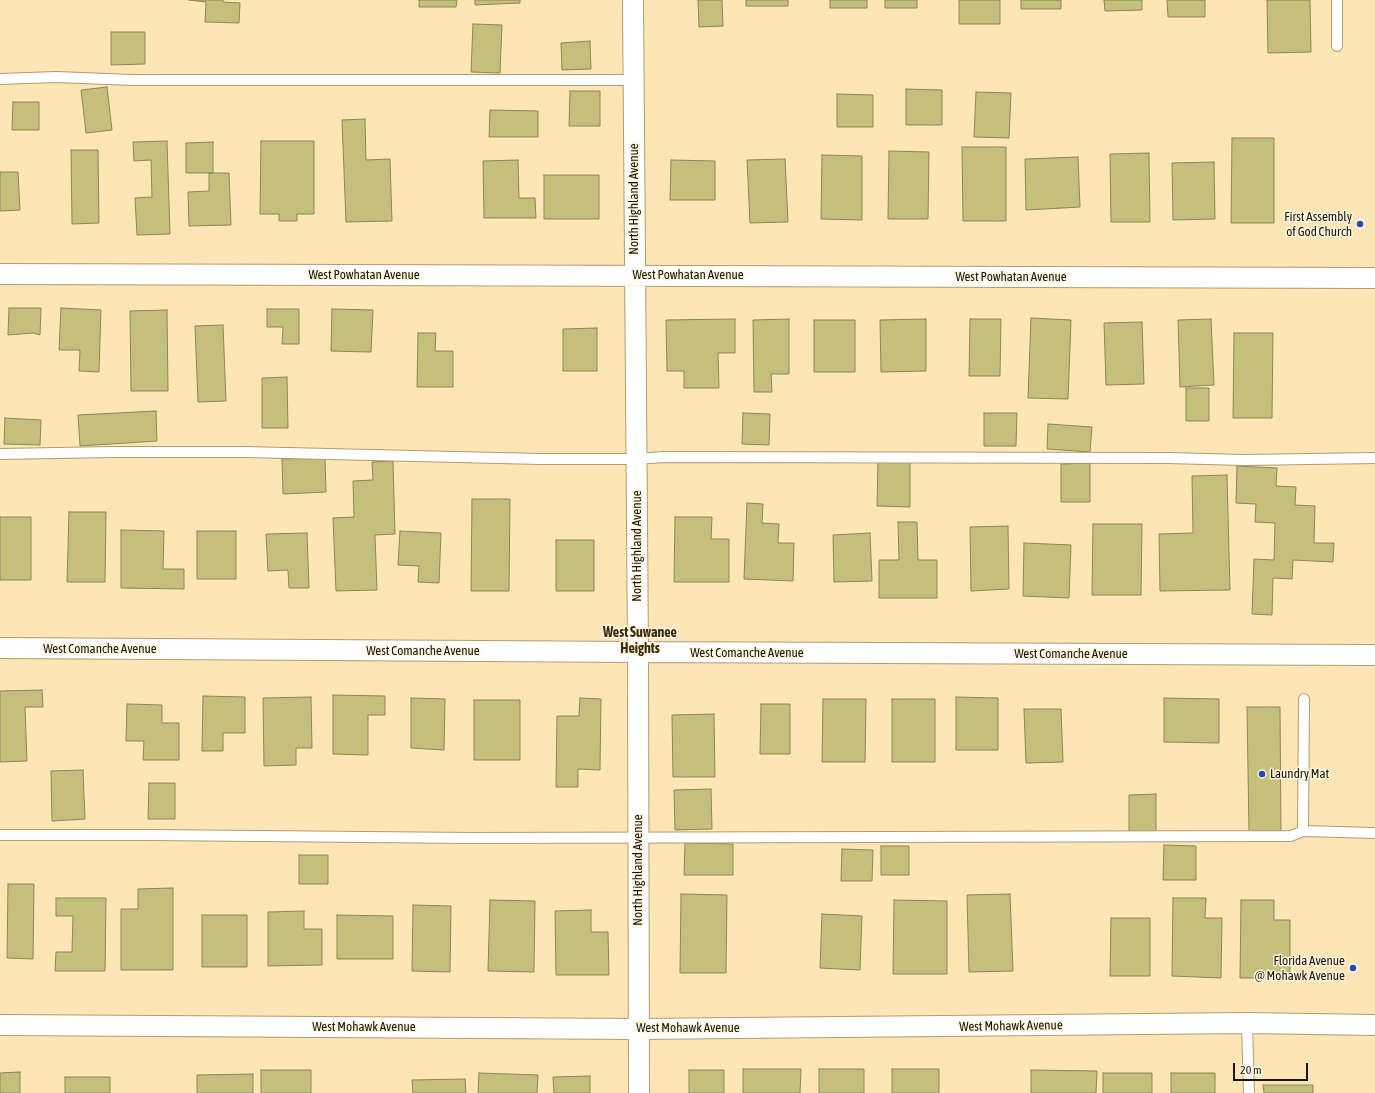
<!DOCTYPE html>
<style>
body{margin:0}
#map{position:relative;width:1375px;height:1093px;overflow:hidden;background:#fde5b5;font-family:"Asap Condensed",sans-serif}
canvas{display:block}
.scale{position:absolute;left:1233px;top:1063px;width:75px;height:18px;box-sizing:border-box;border:2px solid #1d1504;border-top:0;padding-left:5px;font-size:12px;line-height:14px;white-space:nowrap;color:#1d1504;-webkit-text-stroke:3px #fef5e2;paint-order:stroke}
</style>
<div id="map">
<canvas width="1375" height="1093"></canvas>
<div class="scale">20 m</div>
</div>
<script>
const context = document.querySelector('canvas').getContext('2d');
context.lineJoin = 'round';
function fill(path, color) { context.fillStyle = color; context.fill(path, 'evenodd'); }
const shape = rows => new Path2D(rows.map(r => 'M' + r).join(''));
function trace(path, color, width, dash) { context.strokeStyle = color; context.lineWidth = width; context.lineCap = dash ? 'butt' : 'round'; context.setLineDash(dash || []); context.stroke(path); }
function write(font, color, halo, rows, align = 'center') {
  context.font = font + ' "Asap Condensed",sans-serif'; context.lineWidth = 3; context.setLineDash([]); context.textBaseline = 'middle'; context.strokeStyle = halo; context.fillStyle = color; for (const [text, x, y, turn = 0] of rows) {
    context.save(); context.translate(x, y); context.rotate((+turn || 0) * Math.PI / 180); context.textAlign = isNaN(turn) ? turn : align; if (halo) context.strokeText(text, 0, 0); context.fillText(text, 0, 0); context.restore();
  }
}
const building = shape([
 [189,0,223,0,223,2,240,3,239,23,205,22,206,2,189,0],
 [419,0,457,0,456,7,419,7,419,0],
 [475,0,520,0,520,3,475,5,475,0],
 [698,0,722,0,723,26,699,27,698,0],
 [746,0,788,0,788,6,746,6,746,0],
 [830,0,867,0,867,8,830,8,830,0],
 [885,0,917,0,917,8,885,8,885,0],
 [959,0,1000,0,1000,24,959,24,959,0],
 [1021,0,1061,0,1061,9,1021,9,1021,0],
 [1104,0,1142,0,1142,10,1105,11,1104,0],
 [1167,0,1205,0,1205,17,1168,17,1167,0],
 [1267,0,1310,0,1311,52,1268,53,1267,0],
 [473,24,502,25,500,73,471,72,473,24],
 [111,32,145,32,145,64,111,65,111,32],
 [590,41,591,69,562,70,561,43,590,41],
 [107,87,112,130,86,133,81,90,107,87],
 [906,89,942,90,942,125,906,125,906,89],
 [570,91,600,91,600,126,569,126,570,91],
 [976,92,1011,93,1009,138,974,137,976,92],
 [837,94,873,95,873,127,837,127,837,94],
 [13,102,39,102,39,130,12,130,13,102],
 [490,110,538,111,538,137,489,137,490,110],
 [365,119,366,160,390,159,392,221,346,222,342,120,365,119],
 [1232,138,1274,138,1274,223,1231,223,1232,138],
 [167,141,170,234,137,235,135,198,152,197,151,160,134,161,133,142,167,141],
 [261,141,314,141,314,214,297,214,297,221,279,221,279,214,260,214,261,141],
 [213,142,213,173,186,173,186,143,213,142],
 [962,147,1006,147,1006,221,963,221,962,147],
 [71,150,98,150,99,223,72,224,71,150],
 [889,151,929,152,928,219,888,219,889,151],
 [1149,153,1150,222,1111,222,1110,154,1149,153],
 [822,155,862,156,862,220,821,219,822,155],
 [1078,157,1080,207,1026,210,1025,159,1078,157],
 [785,159,788,222,750,223,747,160,785,159],
 [518,160,519,198,535,198,536,218,484,218,483,161,518,160],
 [671,160,715,161,715,200,670,200,671,160],
 [1214,162,1215,219,1173,220,1172,163,1214,162],
 [0,172,18,172,20,210,0,211,0,172],
 [209,173,229,173,231,225,189,226,188,192,209,191,209,173],
 [544,175,599,175,599,219,544,219,544,175],
 [9,308,41,308,40,335,33,333,8,335,9,308],
 [61,308,101,310,99,372,79,371,80,350,59,350,61,308],
 [267,309,299,309,299,344,282,344,283,327,267,327,267,309],
 [332,309,373,310,371,352,331,351,332,309],
 [167,310,168,391,131,391,130,311,167,310],
 [1031,318,1071,320,1068,399,1028,398,1031,318],
 [735,319,735,353,718,353,719,388,684,388,684,371,667,371,666,320,735,319],
 [789,319,789,374,771,374,772,392,754,392,753,320,789,319],
 [926,319,926,371,881,372,880,320,926,319],
 [970,319,1001,319,1000,376,969,376,970,319],
 [1211,319,1214,385,1180,387,1178,320,1211,319],
 [814,320,855,320,855,372,814,372,814,320],
 [1142,322,1144,384,1106,385,1104,323,1142,322],
 [223,325,226,401,198,402,195,326,223,325],
 [597,328,597,371,563,371,563,329,597,328],
 [418,333,436,333,435,351,453,351,453,387,417,387,418,333],
 [1234,333,1273,333,1272,418,1233,418,1234,333],
 [287,377,288,428,262,428,262,378,287,377],
 [1186,388,1209,388,1209,421,1186,421,1186,388],
 [156,411,157,441,80,446,78,415,156,411],
 [743,413,770,414,769,445,742,444,743,413],
 [984,413,1017,413,1016,446,984,446,984,413],
 [5,418,41,420,40,445,4,444,5,418],
 [1048,424,1092,427,1090,452,1047,449,1048,424],
 [325,458,326,492,283,494,282,459,325,458],
 [393,461,395,534,375,535,377,590,336,591,333,518,354,517,353,481,373,480,372,462,393,461],
 [878,461,910,461,910,507,877,506,878,461],
 [1090,463,1090,502,1061,502,1061,464,1090,463],
 [1237,466,1277,468,1276,486,1296,487,1295,505,1315,506,1314,543,1334,543,1333,562,1293,560,1292,579,1273,578,1272,615,1252,614,1254,559,1274,560,1275,523,1255,522,1256,504,1236,503,1237,466],
 [1227,475,1230,590,1160,591,1159,534,1193,533,1192,476,1227,475],
 [472,499,510,499,509,591,471,591,472,499],
 [747,503,763,504,762,523,779,524,778,543,794,543,793,581,744,579,747,503],
 [69,512,106,512,105,582,67,582,69,512],
 [0,517,31,517,31,580,0,580,0,517],
 [675,517,712,517,711,539,729,539,729,582,674,582,675,517],
 [898,522,917,522,918,560,937,560,937,598,879,598,879,560,899,560,898,522],
 [1093,524,1142,524,1141,595,1092,595,1093,524],
 [1008,526,1009,589,971,591,970,527,1008,526],
 [121,530,164,531,163,569,184,569,184,589,121,588,121,530],
 [197,531,236,531,236,579,197,579,197,531],
 [400,531,441,533,439,583,418,582,419,566,398,565,400,531],
 [307,533,309,588,289,588,288,570,268,571,266,534,307,533],
 [870,533,872,581,834,582,833,535,870,533],
 [556,540,594,540,594,591,556,591,556,540],
 [1024,543,1071,545,1069,598,1023,596,1024,543],
 [42,690,43,707,25,707,27,761,0,762,0,691,42,690],
 [333,695,385,696,385,715,368,715,368,755,333,754,333,695],
 [203,696,245,697,245,733,223,733,223,751,202,751,203,696],
 [311,697,312,748,296,748,296,765,264,766,263,698,311,697],
 [956,697,998,698,998,750,956,750,956,697],
 [411,698,445,699,444,750,411,748,411,698],
 [580,698,601,699,600,770,578,769,578,787,556,787,557,716,579,716,580,698],
 [1164,698,1219,699,1219,743,1164,742,1164,698],
 [823,699,866,699,865,762,822,762,823,699],
 [892,699,935,699,935,762,892,762,892,699],
 [474,700,520,700,520,760,474,760,474,700],
 [127,704,162,705,162,723,179,723,179,760,143,760,144,741,126,741,127,704],
 [761,704,790,704,790,754,760,754,761,704],
 [1247,707,1280,707,1281,832,1249,832,1247,707],
 [1024,709,1061,709,1063,762,1026,763,1024,709],
 [714,714,715,777,673,777,672,715,714,714],
 [83,770,85,819,52,821,51,771,83,770],
 [149,783,175,783,175,819,148,819,149,783],
 [711,789,712,829,675,830,674,790,711,789],
 [1156,794,1156,832,1129,832,1129,795,1156,794],
 [685,843,733,844,733,875,684,875,685,843],
 [1164,845,1196,846,1196,880,1163,880,1164,845],
 [881,846,909,846,909,875,881,875,881,846],
 [842,849,873,850,872,881,841,881,842,849],
 [299,855,328,855,328,884,299,884,299,855],
 [8,884,34,884,33,959,7,958,8,884],
 [173,888,173,970,121,970,121,909,138,909,138,889,173,888],
 [681,894,727,895,726,973,680,973,681,894],
 [1010,894,1013,971,969,972,967,895,1010,894],
 [56,898,106,898,105,971,55,971,56,952,72,952,73,916,56,916,56,898],
 [1173,898,1206,898,1205,918,1222,918,1221,978,1172,976,1173,898],
 [490,900,535,901,534,972,488,971,490,900],
 [894,900,947,901,947,974,893,974,894,900],
 [1241,900,1274,900,1274,920,1290,920,1290,978,1240,978,1241,900],
 [413,905,451,906,450,972,412,971,413,905],
 [591,910,591,932,608,932,609,975,556,975,555,911,591,910],
 [304,911,304,929,322,929,322,965,268,966,268,912,304,911],
 [822,914,862,916,860,970,820,968,822,914],
 [202,915,247,915,247,967,202,967,202,915],
 [337,915,393,916,393,959,337,959,337,915],
 [1111,918,1150,918,1150,976,1110,976,1111,918],
 [743,1069,801,1069,800,1093,743,1093,743,1069],
 [819,1069,864,1069,864,1093,819,1093,819,1069],
 [892,1069,939,1069,939,1093,892,1093,892,1069],
 [261,1070,311,1070,311,1093,261,1093,261,1070],
 [689,1070,724,1070,724,1093,689,1093,689,1070],
 [1031,1070,1097,1071,1096,1093,1031,1093,1031,1070],
 [20,1072,20,1093,0,1093,0,1073,20,1072],
 [479,1073,538,1075,537,1093,478,1093,479,1073],
 [1103,1073,1152,1073,1152,1093,1103,1093,1103,1073],
 [1171,1073,1215,1073,1215,1093,1171,1093,1171,1073],
 [253,1074,253,1093,197,1093,197,1075,253,1074],
 [590,1076,590,1093,554,1093,553,1077,590,1076],
 [65,1077,110,1077,110,1093,65,1093,65,1077],
 [465,1079,466,1093,413,1093,412,1080,465,1079],
 [1263,1085,1313,1085,1313,1093,1264,1093,1263,1085]
]);
fill(building, '#c4c07c');
trace(building, '#8a8756', 1);
const service = shape([
 [1337,0,1337,46],
 [0,79,56,77,133,80,634,80],
 [0,454,113,452,244,452,541,459,636,459,664,457,1168,458,1244,460,1375,458],
 [1304,699,1303,831,1375,833],
 [0,835,151,835,471,838,1291,836,1303,831],
 [1247,1023,1249,1093]
]);
const minor = shape([
 [633,0,638,652,639,1093],
 [0,274,1375,278],
 [0,648,638,652,1375,655],
 [0,1025,638,1029,1247,1023,1375,1025]
]);
trace(service, '#b29c6e', 12);
trace(minor, '#b29c6e', 22);
trace(service, '#fff', 10);
trace(minor, '#fff', 20);
for (const [x, y, r, color] of [
 [1360,224,4,"#224ab9"],
 [1262,774,4,"#224ab9"],
 [1353,968,4,"#224ab9"]
]) { const dot = new Path2D(); dot.arc(x, y, r, 0, 2 * Math.PI); context.fillStyle = color; context.fill(dot); trace(dot, '#fef5e2', 1.5); }
write('13px', '#1d1504', '#fef5e2', [
 ["North Highland Avenue",634,199,-90],
 ["West Powhatan Avenue",364,275],
 ["West Powhatan Avenue",688,275],
 ["West Powhatan Avenue",1011,277],
 ["North Highland Avenue",637,546,-90],
 ["West Comanche Avenue",100,649],
 ["West Comanche Avenue",423,651],
 ["West Comanche Avenue",747,653],
 ["West Comanche Avenue",1071,654],
 ["North Highland Avenue",638,870,-90],
 ["West Mohawk Avenue",1011,1026,-1],
 ["West Mohawk Avenue",364,1027],
 ["West Mohawk Avenue",688,1028]
]);
write('13px', '#1d1504', '#fef5e2', [
 ["First Assembly",1352,217],
 ["of God Church",1352,232],
 ["Laundry Mat",1270,774,"left"],
 ["Florida Avenue",1345,961],
 ["@ Mohawk Avenue",1345,976]
], 'right');
write('bold 14px', '#3b2c09', '#fef5e2', [
 ["West Suwanee",640,633],
 ["Heights",640,649]
]);
</script>
